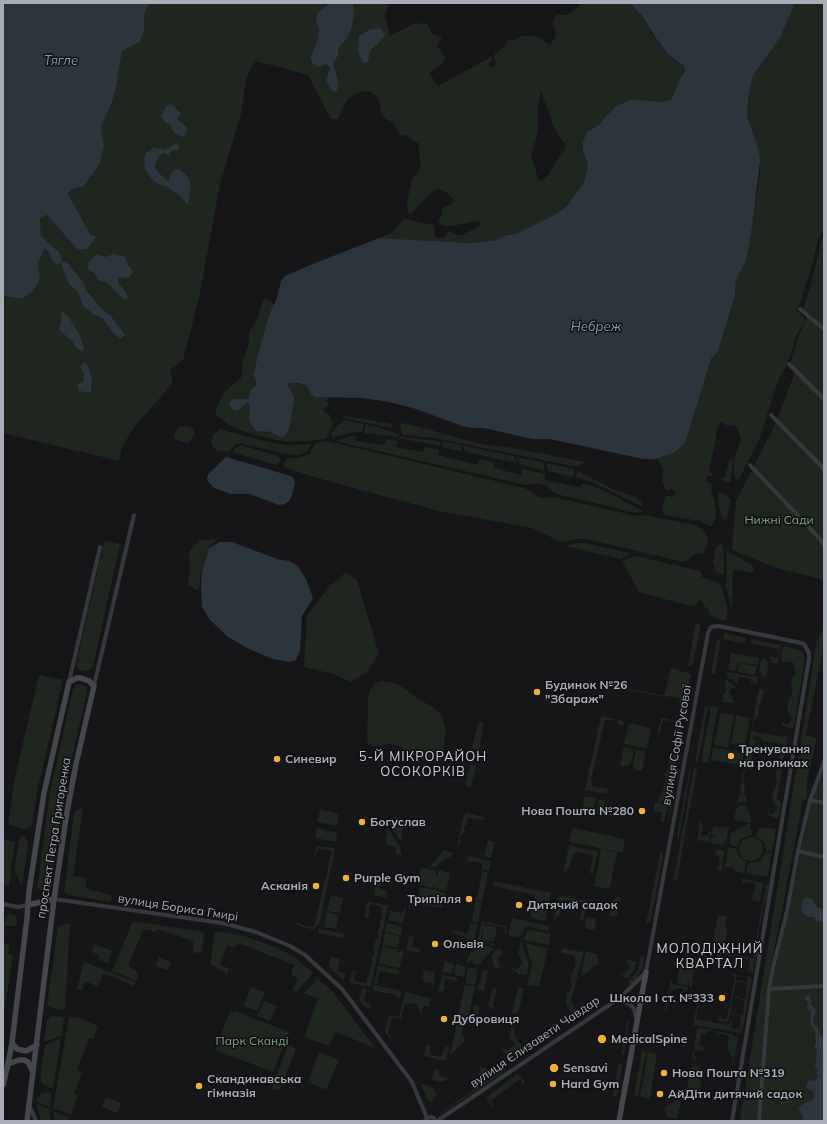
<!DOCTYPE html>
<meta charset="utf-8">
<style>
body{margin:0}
#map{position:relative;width:827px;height:1124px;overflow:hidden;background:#161618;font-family:Mulish,sans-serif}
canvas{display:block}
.frame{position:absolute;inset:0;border:4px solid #a8adb8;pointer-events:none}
</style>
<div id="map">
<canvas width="827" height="1124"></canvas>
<div class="frame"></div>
</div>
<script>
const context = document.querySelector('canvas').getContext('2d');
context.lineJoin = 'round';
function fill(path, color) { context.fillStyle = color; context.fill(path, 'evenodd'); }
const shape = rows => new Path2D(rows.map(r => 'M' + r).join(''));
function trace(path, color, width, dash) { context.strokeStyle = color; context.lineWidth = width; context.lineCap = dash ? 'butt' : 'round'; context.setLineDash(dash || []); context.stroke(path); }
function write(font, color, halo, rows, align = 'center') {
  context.font = font + ' Mulish,sans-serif'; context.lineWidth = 3; context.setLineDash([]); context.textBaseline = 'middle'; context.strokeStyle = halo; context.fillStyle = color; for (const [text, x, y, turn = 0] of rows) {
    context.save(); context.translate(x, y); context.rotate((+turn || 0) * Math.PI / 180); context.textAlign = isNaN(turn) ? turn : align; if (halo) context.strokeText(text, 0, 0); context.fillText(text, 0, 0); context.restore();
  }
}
fill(shape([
 [149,3,331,3,318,12,316,20,319,29,317,42,310,58,312,63,318,66,326,64,330,68,329,72,337,75,333,64,338,56,339,47,346,40,354,15,353,3,389,3,385,16,390,36,414,24,427,23,432,34,442,37,437,46,445,58,442,64,429,73,438,86,491,57,492,59,489,63,491,67,494,67,496,63,494,57,495,54,502,49,508,40,514,40,523,35,529,36,535,35,550,45,556,36,555,28,552,25,555,16,557,15,566,15,578,7,581,3,630,3,643,17,654,37,668,54,684,66,685,69,671,100,660,102,632,99,607,115,600,124,591,129,583,150,588,165,584,182,576,195,568,205,558,213,516,234,507,235,496,240,471,243,379,238,391,233,404,219,434,225,435,237,439,238,445,237,448,231,456,235,462,235,478,227,481,223,476,221,453,226,443,226,440,224,438,222,439,219,442,215,442,208,452,204,453,199,447,193,440,189,432,192,417,207,412,213,408,214,407,201,412,179,421,167,419,152,419,144,406,135,403,136,398,133,394,123,386,119,380,112,381,105,378,98,371,92,363,91,349,98,344,105,338,119,331,119,308,75,256,61,250,68,246,80,241,114,220,184,199,298,183,360,170,370,173,383,134,427,122,447,119,461,3,433,3,296,22,299,40,279,38,263,45,249,49,252,51,259,57,265,62,261,60,253,41,236,40,218,47,215,57,225,96,237,90,234,68,195,104,145,101,126,111,105,116,88,122,51,140,42,144,31,144,15],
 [359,36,379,43,370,51,368,61,358,51],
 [541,91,554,127,559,136,566,145,564,152,559,157,546,178,539,181,531,156,538,131,538,106],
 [173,105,181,113,177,118,181,122,173,133,171,125],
 [176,144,172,150,158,156,155,165,158,172,168,181,173,170,179,169,191,186,188,204,181,197,167,186,154,182,147,153,154,147,164,150],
 [125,257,128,265,118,276,118,283,126,292,122,298,107,283,98,280,94,273],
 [66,261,84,283,86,289,102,309,111,316,123,332,124,335,122,339,114,334,102,318,94,315,83,306,78,292,69,284,60,264],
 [68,316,73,326,75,346,72,341,59,330,62,317],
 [89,367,92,382,91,387,92,392,87,393,83,382,84,373],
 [795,3,824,3,824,229,818,239,812,266,797,311,804,318,805,320,795,338,794,346,786,367,779,378,759,440,739,479,737,480,734,477,734,460,741,439,737,427,734,425,730,427,721,422,717,428,716,439,709,470,714,476,708,476,706,479,709,483,713,484,711,490,715,502,716,516,712,526,709,526,700,521,665,515,662,508,666,496,673,497,676,492,671,489,667,491,665,489,662,481,663,469,657,459,675,452,699,397,711,359,718,351,735,296,736,280,746,261,752,228,760,172,758,147,747,116,748,99,753,76,781,36],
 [824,235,824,580,777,568,732,550,736,501,774,427,794,375,791,362,797,339,807,317,803,310,811,284,821,241],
 [266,299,274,304,261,342,253,376,256,381,256,386,248,399,234,399,229,403,248,403,249,404,250,410,249,420,264,432,274,433,277,436,285,436,289,430,294,402,291,392,287,387,287,385,288,383,293,383,304,384,307,386,311,393,318,397,327,397,328,406,324,408,324,411,325,413,329,414,333,426,326,438,310,441,287,442,267,438,239,430,228,424,216,415,216,410,221,398,225,392,241,378,243,362,249,343,249,332,258,318,263,300],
 [345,416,392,424,394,424,391,428,344,418],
 [344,420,364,424,362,432,350,433,332,437,331,435,333,430],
 [400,423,408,424,485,445,514,448,585,462,577,467,434,438,404,435,402,434],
 [366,424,391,431,399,435,397,437,364,433],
 [180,426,186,426,193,428,195,432,191,441,187,443,176,440,174,436,176,430],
 [220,429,268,442,288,445,312,444,307,452,298,455,285,454,239,443,234,446,229,452,217,450,212,446,211,440,214,434],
 [356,435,355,441,384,445,386,439,398,441,396,447,423,452,424,447,439,450,438,455,478,465,480,459,494,463,494,468,521,475,523,469,545,474,545,480,578,487,581,487,582,483,595,487,609,493,641,510,642,512,636,513,556,494,545,485,539,483,525,485,335,441],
 [400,436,418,439,441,441,440,446,399,438],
 [327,441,525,488,540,498,554,497,636,516,644,515,694,525,699,527,707,535,708,544,704,552,702,554,695,554,687,561,684,562,582,538,565,542,559,541,532,528,439,511,328,481,285,468,283,466,284,462,289,458,299,458,309,454,315,443],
 [443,441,460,445,463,452,442,447],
 [240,445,276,455,279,458,281,461,276,465,232,452,236,447],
 [462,445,514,456,517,463,465,452],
 [733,456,731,482,728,483,720,479,725,477,729,461],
 [516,457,543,462,545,471,520,464],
 [546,463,575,469,573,477,548,471],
 [577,471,613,489,636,497,642,503,643,507,594,483,576,477],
 [720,492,725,494,731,500,727,517,725,520,722,518,719,508,718,495],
 [217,539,209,547,201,572,199,589,197,590,188,585,190,570,189,552,199,540],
 [104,541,120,544,93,666,87,671,83,671,77,669,76,665],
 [577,543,584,543,630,553,621,559,565,546],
 [721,543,723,548,724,557,724,575,716,572,713,562,716,548],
 [727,551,751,564,754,569,753,573,733,569,732,609,726,586],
 [635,556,700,571,702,577,704,578,717,582,721,586,728,610,726,619,724,621,711,616,709,610,704,606,701,600,694,606,690,606,639,592,622,561],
 [346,572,357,580,379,654,368,671,351,682,333,674,304,667,307,615,330,586],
 [696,622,701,626,693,664,691,666,688,665],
 [824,628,824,645,806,735,817,738,807,781,807,798,803,801,767,988,757,1121,740,1121,817,640],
 [724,633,746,638,746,641,743,643,723,639],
 [721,637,715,674,711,673,717,641],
 [752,639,781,645,777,664,772,663,769,656,778,658,779,649,752,644,751,641],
 [783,646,800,650,803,653,805,658,794,726,791,729,782,725,782,721,787,725,793,718,788,713,787,710,789,698,792,696,792,691,791,690,792,678,793,676,795,676,796,670,794,670,794,663,781,661],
 [731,653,759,658,758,665,738,662,736,671,728,670],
 [762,658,766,659,768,663,766,677,762,676,762,672,759,671],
 [739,663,757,666,755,675,738,672],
 [671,668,691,674,684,714,679,711,680,698,666,696,664,697,614,687,614,682,618,680,617,686,664,696],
 [727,672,758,677,757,684,751,683,751,679,740,677,737,684,736,683,726,676],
 [39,675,63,680,38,788,32,824,30,827,24,829,8,825,14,781],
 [726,679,736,687,729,690,734,703,722,702,723,694,725,694,727,689,725,688],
 [383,681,398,684,418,699,431,706,441,714,446,730,442,760,438,763,417,758,397,745,391,744,372,746,367,741,368,701,370,690,375,683],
 [77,684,80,684,85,686,87,692,64,793,50,885,48,890,37,889,50,792,73,689],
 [759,689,764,689,762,701,759,705,758,716,755,718,751,730,752,731,760,733,759,737,754,736,753,739,761,742,755,742,750,767,753,769,752,770,744,768,745,765,747,765,747,761,745,760,746,757,748,757,749,752,747,752],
 [711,706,718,707,708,763,701,762],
 [705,707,708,707,698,762,695,761],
 [720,713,734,715,728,748,714,745],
 [736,715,750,718,745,746,731,744],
 [601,716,624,721,623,726,618,724,618,720,605,720,591,780,593,781,592,786,608,789,607,794,585,790],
 [662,718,681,722,682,723,668,803,658,801,664,788,664,785,666,779,666,775,668,770,669,761,673,750,677,724,677,722,664,720,661,725,661,731,660,733,657,733,661,719],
 [478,722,484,723,479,751,472,748],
 [629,723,651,728,647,749,624,744],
 [761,733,784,737,788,734,786,745,763,741,760,737],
 [624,746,634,750,631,764,625,767,620,766],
 [767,746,785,749,777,799,781,803,779,817,776,819,767,814,767,812,772,815,778,808,772,801,774,788,776,786,777,780,775,777,777,768,779,766,781,760,779,758,780,752,768,750,768,751,766,750],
 [681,747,682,747,668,824,667,824],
 [713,747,744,753,742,765,711,760],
 [636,750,646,751,642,771,636,770,633,765],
 [470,765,476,766,471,787,465,785],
 [824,765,824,1121,761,1121,771,988,812,800],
 [696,767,697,769,684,839,681,839,694,768],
 [691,768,679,838,678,838,677,837,689,771],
 [744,769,745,770,743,783,745,784,744,794,746,795,746,805,743,801,740,803,737,803,739,795,741,795,742,790,740,790],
 [584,797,596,797,593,812,582,810,582,808,585,807,583,805],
 [599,799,605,801,603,810,612,813,611,817,596,813],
 [655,802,668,805,664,822,660,821,662,813,653,811],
 [743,805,747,806,751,818,750,823,740,821,739,820,738,821,734,820,736,809,738,809,739,806,742,806],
 [77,809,83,809,73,876,86,878,86,886,88,889,112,895,111,902,68,895,64,892,74,813],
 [320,809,339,814,337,826,317,822],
 [467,813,484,817,483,820,468,818,467,824,464,827,465,833,461,835,459,846,457,846,464,815],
 [389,819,404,823,401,842,389,824],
 [700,822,702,822,702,825,701,835,708,836,709,831,711,831,709,842,697,840],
 [748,824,750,824,752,835,744,837,740,840,737,847,729,845,731,833],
 [713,826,722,828,723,826,729,827,726,844,723,840,724,845,719,844,719,839,718,844,710,843,711,837,716,837,716,836,711,835],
 [387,827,400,847,402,856,396,854,395,847,386,844],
 [760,827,776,829,772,852,766,851,764,842,756,836],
 [317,828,337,833,336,842,315,838],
 [572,828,625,839,623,853,569,842],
 [20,836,25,837,28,844,22,887,14,870],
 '739 849a12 12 0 1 1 24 0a12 12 0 1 1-24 0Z',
 [3,839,15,842,9,886,3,884],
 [488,840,495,842,491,858,484,857],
 [681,840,684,841,677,880,674,879],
 [569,845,598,852,593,874,590,873,593,856,577,852,573,854,569,869,567,868,566,872,564,871],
 [316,846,335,848,319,925,316,925,315,930,302,927,297,924,297,922,302,925,314,927,332,851,319,849,316,853,316,857,314,857],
 [728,847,737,849,739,857,746,862,744,873,734,871,733,868,725,867],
 [601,849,617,853,610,887,607,889,594,886],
 [661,849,663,856,651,920,650,922,646,924],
 [718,849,725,851,721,871,716,870,718,868,720,857,715,855,714,853],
 [443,850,453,853,453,855,434,867,430,867],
 [765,852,772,853,768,876,765,876,746,873,748,863,758,862,762,859],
 [468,856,491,861,489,871,482,870,482,864,479,862,467,861],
 [421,867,436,871,436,875,437,876,439,870,450,873,446,891,435,888,435,886,432,888,420,885,418,882],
 [481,871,488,873,482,902,475,900,476,897,477,897,482,873],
 [742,879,757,881,757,883,758,882,763,882,760,902,752,900,753,895,751,894,754,892,755,883,749,882,748,883,743,882,742,884],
 [377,880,381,880,379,889,387,891,386,898,374,895],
 [493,881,551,893,545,921,530,918,535,895,492,886],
 [767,883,769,886,766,901,764,902,756,949,758,951,757,957,753,957,766,885],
 [420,887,440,891,441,893,441,892,446,893,442,908,417,904],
 [331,895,343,898,340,913,327,911],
 [559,895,588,901,583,921,580,920,583,904,567,900,563,901,559,916,556,916,555,920,554,919],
 [618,896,621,899,620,902,615,904,619,915,612,916,610,914,613,900],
 [368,901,388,906,371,987,349,983,352,971,357,972,355,975,355,981,366,983,368,976,370,974,369,970,372,964,372,958,375,954,373,951,376,939,379,937,377,932,380,927,380,920,383,917,381,914,383,907,371,904,369,909,369,916,367,918,364,917,367,903],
 [475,901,482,903,478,923,472,922],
 [405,907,406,908,403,924,388,920,390,911,403,913],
 [327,912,339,915,336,929,324,927],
 [7,913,13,914,17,918,16,926,5,926,3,944,10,945,8,954,13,955,5,1007,3,1007,3,931],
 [718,915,727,916,725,927,727,928,726,939,724,943,721,944,713,941,716,926,717,925,716,924],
 [587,917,596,919,594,930,585,928],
 [512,918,549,926,548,931,525,926,523,935,520,935,519,938,508,935],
 [133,921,204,932,202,952,193,953,193,941,157,929,154,932,149,930,143,930,128,966,138,973,137,981,112,971],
 [482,921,507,927,506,934,504,934,505,928,484,923,480,940,494,944,494,945,478,941],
 [70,923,65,1010,52,1008,47,1005,58,927],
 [387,923,401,926,401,928,402,928,401,935,385,932],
 [471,923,478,924,474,940,464,938,465,936,451,933,452,930,467,934],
 [484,925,497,928,494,942,482,940],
 [318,928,344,934,343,938,335,937,334,935,331,937,325,934,319,934],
 [527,929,551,934,549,945,524,940],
 [217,931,244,936,278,948,295,957,313,973,297,992,292,991,298,978,291,975,294,965,238,943,235,948,227,945,220,964,229,969,227,974,210,964,215,932],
 [385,933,400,936,398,948,382,945],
 [409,936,414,937,412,945,413,947,421,949,420,953,406,950],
 [521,942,522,942,529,964,527,975,518,974,515,971,510,969,511,967,516,970,523,963,518,955],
 [525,943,548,948,539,987,527,985,532,965],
 [95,944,112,951,108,963,98,959,99,955,92,952],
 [475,944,494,948,479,965,473,964,473,961,471,961,470,963,466,962,471,952,474,952,474,951,472,950],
 [719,945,721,945,720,952,755,959,753,973,740,971,740,970,748,972,750,959,720,954,718,966,721,967,721,968,716,967,717,955,715,955,716,952,718,952],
 [382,946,398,950,397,952,399,952,400,950,404,951,400,965,400,968,378,964,380,963,379,962,381,949,383,949],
 [584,947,585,948,571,1001,580,1014,565,1024,560,1018,563,1017,565,1019,571,1012,566,1005,566,1000,567,992,570,991,572,985,570,980,576,964,575,963,575,956,561,953,562,948,583,952],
 [498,948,503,952,500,956,497,957,500,968,495,969,491,956],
 [586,951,597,954,599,964,591,967,590,970,580,977],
 [641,955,645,956,642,969,636,979,631,985,628,982,637,971],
 [159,957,171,962,168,970,155,966],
 [331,957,340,959,337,971,344,973,345,977,343,980,329,967],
 [626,959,637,962,635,969,627,979,620,974,622,973,624,974,630,967],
 [84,962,135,982,134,986,104,973,98,987,85,981,82,990,77,989],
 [445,962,454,964,452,974,443,972],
 [456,964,466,967,464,977,454,975],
 [378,965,400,970,399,975,380,971,377,983,403,989,374,983],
 [680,965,683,970,685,970,681,965,688,966,688,970,689,966,694,967,690,971,691,972,695,968,692,977,693,978,692,987,689,986,689,981,687,982,688,986,677,984,678,982,682,979,677,981,678,975,681,975,678,974],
 [468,967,478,969,475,985,465,983],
 [424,970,433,972,435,974,433,988,431,988,432,983,422,981],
 [483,970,488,971,486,978,488,978,487,980,486,980,484,991,478,990],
 [731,973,735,974,737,975,729,1019,726,1022,718,1021,719,1015,721,1015,721,1019,727,1019,735,976,730,974],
 [442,975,457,978,457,981,446,978,444,984,445,988,442,992,438,991],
 [748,976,751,977,752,978,742,1032,740,1033,693,1025,699,994,700,994,696,1019,727,1025,730,1024,732,1019,733,1019,731,1028,740,1029,741,1016,734,1014,732,1016,733,1012,734,1013,743,1015,744,1000,737,998,735,1000,736,995,737,997,746,999,747,983,740,982,738,984,739,979,740,981,747,982],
 [318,979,333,992,347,1010,375,1048,336,1032,329,1046,304,1037,318,999,304,993],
 [671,980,672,981,672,984,688,987,687,991,685,993,681,988,670,991,671,994,669,994,671,1001,667,1006,668,1008,667,1011,665,1009],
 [374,985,402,991,400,998,396,997,396,995,391,993,388,993,388,994,381,992,375,991,373,989],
 [465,985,475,987,467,1023,457,1021],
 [251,987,265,992,257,1011,243,1006],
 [518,987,524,988,518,1014,512,1013],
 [362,988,367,989,364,1002,371,1004,371,1009,365,1007,359,1000],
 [492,988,497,989,493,1005,495,1006,494,1009,488,1007],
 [405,992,431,998,429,1007,423,1006,421,1015,417,1004,405,1003,401,1019,393,1017,391,1019,388,1033,392,1038,390,1039,385,1032,389,1015,399,1017],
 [264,1001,277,1006,270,1021,257,1016],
 [475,1005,480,1007,477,1020,478,1021,476,1026,474,1025,474,1023,471,1022,474,1010,473,1008],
 [230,1011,234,1013,235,1011,289,1032,273,1072,215,1050],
 [52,1016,64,1017,61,1036,44,1042,47,1020,50,1017],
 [69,1017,79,1018,98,1026,93,1039,89,1038,77,1070,82,1073,74,1094,78,1096,71,1114,53,1108],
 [630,1019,624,1054,621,1056,627,1024],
 [457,1022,463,1023,461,1035,465,1036,464,1042,450,1055],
 [511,1027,515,1028,514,1034,525,1051,512,1060,502,1050,503,1048,508,1051,515,1044,509,1037],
 [697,1028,713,1030,713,1032,707,1031,706,1034,701,1034,699,1045,705,1048,704,1051,694,1049],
 [717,1031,733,1034,733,1036,738,1037,734,1063,732,1063,733,1057,730,1055,731,1052,727,1051,729,1036,723,1034,716,1036],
 [61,1038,53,1089,41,1083,41,1079,40,1079,45,1045],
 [288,1044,296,1049,279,1091,272,1089],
 [427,1044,431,1046,430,1049,430,1055,441,1057,443,1050,445,1048,445,1046,449,1047,446,1061,424,1056],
 [642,1051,646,1052,638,1097,634,1096],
 [693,1051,695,1051,694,1055,696,1056,695,1065,701,1068,699,1080,701,1082,701,1085,698,1085,701,1086,699,1096,697,1096,699,1097,698,1100,685,1097,689,1078,690,1078,689,1077,691,1067,692,1067,691,1064,694,1065,695,1060,692,1059],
 [319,1052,339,1060,326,1090,308,1082],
 [648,1052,657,1054,650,1099,640,1097],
 [619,1062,622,1065,617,1096,613,1096],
 [480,1067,496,1070,477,1084],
 [434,1069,440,1070,439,1076,447,1078,447,1080,441,1082,432,1080],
 [504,1069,505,1071,440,1115,440,1113],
 [518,1073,525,1082,523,1084,520,1079,491,1101,494,1104,491,1106,486,1098],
 [423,1084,432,1087,437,1096,434,1097,432,1102,428,1100,421,1085],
 [50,1092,52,1094,50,1107,38,1102,37,1097,40,1097,40,1094],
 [106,1097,121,1103,117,1113,102,1107],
 [676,1101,681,1102,680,1109,677,1109,679,1110,677,1119,670,1118,667,1117,664,1108,668,1105,671,1105,670,1104],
 [37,1104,49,1109,51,1121,41,1121],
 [53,1111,68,1117,67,1121,54,1121]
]), '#1e261f');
fill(shape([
 [3,3,149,3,144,15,144,31,140,42,122,51,116,88,111,105,101,126,104,145,100,163,83,187,72,189,68,194,90,234,96,237,87,249,78,250,47,215,40,218,41,236,60,253,62,261,57,265,51,259,49,252,45,249,38,263,40,279,32,292,22,299,3,296],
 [331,3,353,3,354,15,351,30,346,40,339,47,338,56,333,64,337,75,338,91,333,92,326,81,330,68,326,64,318,67,312,63,310,58,317,42,319,29,316,20,318,12],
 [630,3,795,3,781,36,753,76,748,99,747,116,758,147,760,160,752,228,746,261,736,280,735,296,718,351,711,359,685,443,675,452,657,459,643,459,550,439,532,439,484,428,472,428,462,426,416,409,389,402,363,398,315,397,311,394,307,386,299,383,288,383,287,385,294,396,294,402,289,430,285,436,281,437,270,432,256,431,249,420,250,410,249,404,248,403,246,403,239,410,235,411,232,409,229,405,231,400,234,399,248,399,250,395,251,390,256,386,256,381,253,376,261,342,270,313,277,298,281,281,285,276,308,266,379,238,471,243,496,240,507,235,516,234,558,213,568,205,584,182,588,165,583,150,583,142,587,132,600,124,607,115,617,106,632,99,660,102,671,100,680,79,684,73,685,69,684,66,668,54,655,37,643,17],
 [380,28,385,35,379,43,370,51,368,62,365,63,362,62,358,51,359,36,369,30],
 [169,104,173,105,181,113,177,119,187,127,186,134,182,137,173,132,171,125,165,122,161,116,165,108],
 [177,143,179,148,177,151,172,150,169,156,164,153,159,156,155,165,158,172,168,181,173,170,179,169,188,177,191,186,188,205,181,197,167,187,154,182,145,169,144,159,146,153,154,147,164,150],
 [97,254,105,257,114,254,125,257,128,265,133,271,130,277,122,278,118,277,118,283,126,292,128,299,122,298,107,283,98,280,94,273,87,268,89,261],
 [66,261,84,283,86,290,102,309,111,316,123,332,125,335,121,339,114,334,102,318,94,315,83,306,78,292,69,284,60,263],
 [60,310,68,316,80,336,84,349,82,352,75,346,72,341,59,330,62,317],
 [85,362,89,367,92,382,91,387,92,393,79,391,77,384,83,382,84,373,80,366],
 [226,457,291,476,294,479,295,483,292,495,289,501,285,504,279,505,250,494,231,494,214,488,207,480,208,474],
 [220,542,232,542,277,559,289,561,298,566,306,579,313,598,302,616,300,651,296,660,290,662,273,659,249,649,228,637,210,620,202,607,201,587,202,571,209,548],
 [806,897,813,899,816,907,824,910,824,925,820,921,817,922,814,917,809,917,805,915,801,911,802,901],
 [810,994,810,999,812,1001,811,1004,816,1010,813,1021,814,1025,818,1027,821,1037,824,1038,824,1121,803,1121,803,1116,798,1109,802,1104,811,1101,814,1098,813,1091,808,1089,806,1086,808,1081,810,1080,814,1081,818,1077,816,1073,818,1070,815,1066,817,1051,814,1047,816,1042,815,1035,815,1030,810,1024,811,1011,807,1008,808,1003,805,999,805,995,808,996]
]), '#2c353c');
trace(shape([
 [800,309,824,329],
 [789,364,824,399],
 [771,415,824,469],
 [750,465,818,537,824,545],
 [69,682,100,547],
 [94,686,134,515],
 [810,800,824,803],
 [798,851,824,857],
 [54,899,222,923,256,932,290,946,305,955,342,989,412,1082,427,1118],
 [3,904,18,907,28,905],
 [769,989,824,986],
 [615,1001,621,1001,631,1005,634,1009,636,1018],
 [30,1107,36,1121],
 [425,1121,427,1118,431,1117,434,1118,435,1121],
 [437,1121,615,1001,627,991,646,972,708,633,711,627,719,626,797,642,804,644,809,653,809,659,732,1121],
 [759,1121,769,989,773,968,787,911,798,851,805,821,810,800,824,762]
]), '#37383d', 4);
trace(shape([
 [28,905,54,899],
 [12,1043,17,1049,26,1051,37,1045],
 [8,1064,19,1060,24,1060,28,1062,33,1072],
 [3,1085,8,1064,12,1043,27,918,29,891,44,793,69,682,77,678,81,678,89,681,94,686,76,764,67,812,54,899,27,1121],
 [619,1121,646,972]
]), '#45474d', 5.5);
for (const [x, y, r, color] of [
 [537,692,4,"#f2b134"],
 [731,756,4,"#f2b134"],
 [277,759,4,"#f2b134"],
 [642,811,4,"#f2b134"],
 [362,822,4,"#f2b134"],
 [346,878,4,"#f2b134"],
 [316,886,4,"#f2b134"],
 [469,899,4,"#f2b134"],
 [519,905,4,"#f2b134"],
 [435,944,4,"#f2b134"],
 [722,998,4,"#f2b134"],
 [444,1019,4,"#f2b134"],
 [602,1039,5,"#f2b134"],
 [554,1068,5,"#f2b134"],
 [664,1073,4,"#f2b134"],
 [553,1084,4,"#f2b134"],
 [199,1086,4,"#f2b134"],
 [660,1094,4,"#f2b134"]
]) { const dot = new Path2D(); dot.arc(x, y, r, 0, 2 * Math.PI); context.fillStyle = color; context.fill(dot); trace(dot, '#111113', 1.5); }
write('12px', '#7fa381', '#111113', [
 ["Нижні Сади",779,520],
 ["Парк Сканді",252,1041]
]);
write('bold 12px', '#a8adb8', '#111113', [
 ["Будинок №26",545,685],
 ["\"Збараж\"",545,699],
 ["Тренування",739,749],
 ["на роликах",739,763],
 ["Синевир",285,759],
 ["Нова Пошта №280",634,811,"right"],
 ["Богуслав",370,822],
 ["Purple Gym",354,878],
 ["Асканія",308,886,"right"],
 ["Трипілля",461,899,"right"],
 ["Дитячий садок",527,905],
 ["Ольвія",443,944],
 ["Школа І ст. №333",714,998,"right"],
 ["Дубровиця",452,1019],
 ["MedicalSpine",611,1039],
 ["Sensavi",563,1068],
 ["Нова Пошта №319",672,1073],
 ["Скандинавська",207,1079],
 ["гімназія",207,1093],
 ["Hard Gym",561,1084],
 ["АйДіти дитячий садок",668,1094]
], 'left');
write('12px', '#a8adb8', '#111113', [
 ["вулиця Софії Русової",677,745,-80],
 ["проспект Петра Григоренка",54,838,-81],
 ["вулиця Бориса Гмирі",178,908,9],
 ["вулиця Єлизавети Чавдар",535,1042,-34]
]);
write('italic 13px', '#7f9bb3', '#111113', [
 ["Тягле",61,61],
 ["Небреж",596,327]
]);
context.letterSpacing = '1px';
write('13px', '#c9ccd4', '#111113', [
 ["5-Й МІКРОРАЙОН",423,757],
 ["ОСОКОРКІВ",423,772],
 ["МОЛОДІЖНИЙ",710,949],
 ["КВАРТАЛ",710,964]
]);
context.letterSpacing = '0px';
</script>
